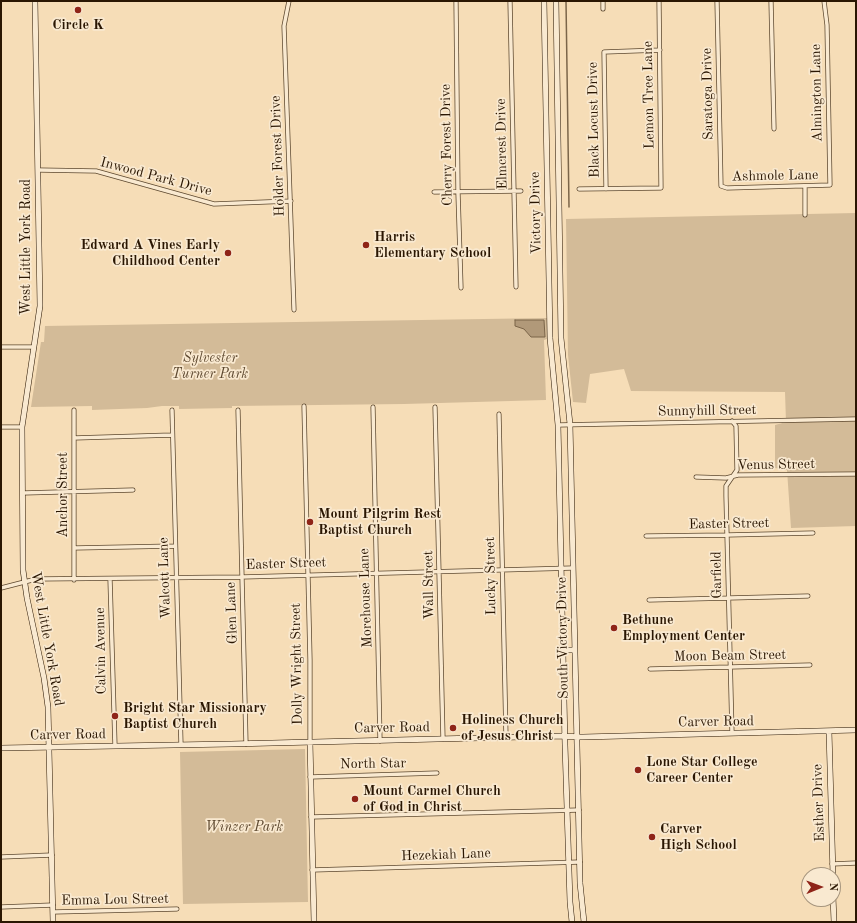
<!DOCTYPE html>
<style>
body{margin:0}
#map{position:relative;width:857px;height:923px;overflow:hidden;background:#f6ddb7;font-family:"Old Standard TT",serif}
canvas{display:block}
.frame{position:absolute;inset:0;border:2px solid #2a1602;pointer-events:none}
.north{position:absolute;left:801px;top:867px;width:40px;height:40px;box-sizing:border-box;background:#f9e9d0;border:1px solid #a6957e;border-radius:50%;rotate:89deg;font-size:11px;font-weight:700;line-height:16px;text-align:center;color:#2a1602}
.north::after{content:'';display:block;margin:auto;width:14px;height:18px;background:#8f2418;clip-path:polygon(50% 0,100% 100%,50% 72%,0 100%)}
</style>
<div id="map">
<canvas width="857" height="923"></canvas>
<div class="frame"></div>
<div class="north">N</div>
</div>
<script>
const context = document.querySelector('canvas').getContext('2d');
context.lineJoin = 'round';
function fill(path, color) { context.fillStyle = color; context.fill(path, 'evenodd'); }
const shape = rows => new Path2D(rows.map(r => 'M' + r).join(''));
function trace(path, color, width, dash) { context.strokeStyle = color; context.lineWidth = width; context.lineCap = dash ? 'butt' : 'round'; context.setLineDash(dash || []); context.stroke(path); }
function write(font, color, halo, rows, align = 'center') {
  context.font = font + ' "Old Standard TT",serif'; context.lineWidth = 3.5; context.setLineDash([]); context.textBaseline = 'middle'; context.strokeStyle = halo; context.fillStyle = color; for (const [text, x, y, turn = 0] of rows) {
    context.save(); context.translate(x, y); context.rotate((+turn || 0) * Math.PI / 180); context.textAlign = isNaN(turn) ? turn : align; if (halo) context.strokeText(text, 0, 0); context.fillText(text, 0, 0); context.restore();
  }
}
fill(shape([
 [856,213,856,526,791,528,787,470,775,468,775,425,786,422,785,392,631,391,624,369,590,374,586,403,573,402,568,355,566,219],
 [547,318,547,339,544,340,546,400,404,404,232,406,232,408,179,409,179,406,162,406,147,408,92,410,92,406,31,407,41,342,44,342,45,326],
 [305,749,308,902,183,904,180,752]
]), '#d3bb98');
const water = shape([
 [515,320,544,320,545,337,531,337,524,329,515,326,515,320]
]);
fill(water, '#b19979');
trace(water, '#7b6549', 1);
trace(shape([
 [566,1,569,207]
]), '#7b6549', 1.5);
const street = shape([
 [289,1,284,26,294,310],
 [456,1,458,193,461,288],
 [510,1,516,287],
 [603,1,603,9],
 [717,1,721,186,727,188,830,185,827,25,824,1],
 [771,1,774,129],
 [38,170,96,171,214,204,291,201],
 [805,187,805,215],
 [579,189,661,188,659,1],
 [606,189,604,52,660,50],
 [434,192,521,191],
 [1,347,34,347],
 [304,406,310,660,310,742],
 [373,407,380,741],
 [435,407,443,739],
 [172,410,181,745],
 [238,410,246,744],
 [499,414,506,737],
 [732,421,736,426,737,470,726,486,726,496,732,733],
 [558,425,856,419],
 [1,427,22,427],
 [74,438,172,435],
 [696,477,726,478,738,475,856,474],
 [23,493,133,490],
 [646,536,727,535,813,533],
 [74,548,175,546],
 [110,579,115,746],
 [74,580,74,410],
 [1,588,36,579,242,577,573,568],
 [649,600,808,596],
 [650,669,810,665],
 [310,777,437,773],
 [311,817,579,810],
 [1,857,52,855],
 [832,864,856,863],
 [312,870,580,862],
 [1,907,53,905],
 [53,912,177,909]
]);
const secondary = shape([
 [35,1,40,306,22,427,23,570,27,598,44,678,48,707,53,922],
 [544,1,550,338,558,425,565,745,570,902,572,922],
 [556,1,561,338,570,424,580,883,584,922],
 [563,650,575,650],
 [829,731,833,875],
 [310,742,314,922],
 [1,748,231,744,561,736,583,737,856,730],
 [833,896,834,922]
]);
trace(street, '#5d482f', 5);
trace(secondary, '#2a1602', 6);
trace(street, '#f9e9d0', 3.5);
trace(secondary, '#f9e9d0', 5);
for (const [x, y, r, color] of [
 [78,10,4,"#8f2418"],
 [366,245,4,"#8f2418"],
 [228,253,4,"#8f2418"],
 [310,522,4,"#8f2418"],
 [614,628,4,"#8f2418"],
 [115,716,4,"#8f2418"],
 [453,728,4,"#8f2418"],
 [638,770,4,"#8f2418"],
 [355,799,4,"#8f2418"],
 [652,837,4,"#8f2418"]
]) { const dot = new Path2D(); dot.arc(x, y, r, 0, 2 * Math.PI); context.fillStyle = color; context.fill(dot); trace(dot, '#f9e9d0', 1.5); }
write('bold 14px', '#2a1602', '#f9e9d0', [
 ["Circle K",78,25,"center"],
 ["Harris",374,237],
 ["Elementary School",374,253],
 ["Edward A Vines Early",220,245,"right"],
 ["Childhood Center",220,261,"right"],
 ["Mount Pilgrim Rest",318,514],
 ["Baptist Church",318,530],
 ["Bethune",622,620],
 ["Employment Center",622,636],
 ["Bright Star Missionary",123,708],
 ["Baptist Church",123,724],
 ["Holiness Church",461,720],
 ["of Jesus Christ",461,736],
 ["Lone Star College",646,762],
 ["Career Center",646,778],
 ["Mount Carmel Church",363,791],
 ["of God in Christ",363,807],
 ["Carver",660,829],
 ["High School",660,845]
], 'left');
write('14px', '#2a1602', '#f9e9d0', [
 ["Almington Lane",817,93,-91],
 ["Saratoga Drive",708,94,-91],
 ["Lemon Tree Lane",649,95,-91],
 ["Black Locust Drive",594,120,-91],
 ["Elmcrest Drive",502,144,-91],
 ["Cherry Forest Drive",447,145,-91],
 ["Holder Forest Drive",278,156,-92],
 ["Ashmole Lane",775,176,-1],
 ["Inwood Park Drive",156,177,15],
 ["Victory Drive",536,213,-91],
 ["West Little York Road",26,247,-90],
 ["Sunnyhill Street",707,411,-1],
 ["Venus Street",776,465,-1],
 ["Anchor Street",63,495,-90],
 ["Easter Street",729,524,-1],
 ["Easter Street",286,564,-2],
 ["Garfield",717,575,-91],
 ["Lucky Street",491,576,-91],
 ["Walcott Lane",165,578,-92],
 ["Wall Street",429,585,-91],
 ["Morehouse Lane",366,598,-92],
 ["Glen Lane",232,613,-92],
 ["South Victory Drive",563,638,-91],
 ["West Little York Road",47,639,80],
 ["Calvin Avenue",101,651,-91],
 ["Moon Beam Street",730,656,-1],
 ["Dolly Wright Street",297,664,-91],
 ["Carver Road",716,722,-1],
 ["Carver Road",392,728,-1],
 ["Carver Road",68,735,-1],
 ["North Star",373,764,-1],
 ["Esther Drive",819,803,-92],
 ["Hezekiah Lane",446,855,-2],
 ["Emma Lou Street",115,900,-1]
]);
write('italic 14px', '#5d482f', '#f9e9d0', [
 ["Sylvester",210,358],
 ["Turner Park",210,374],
 ["Winzer Park",244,827]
]);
</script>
